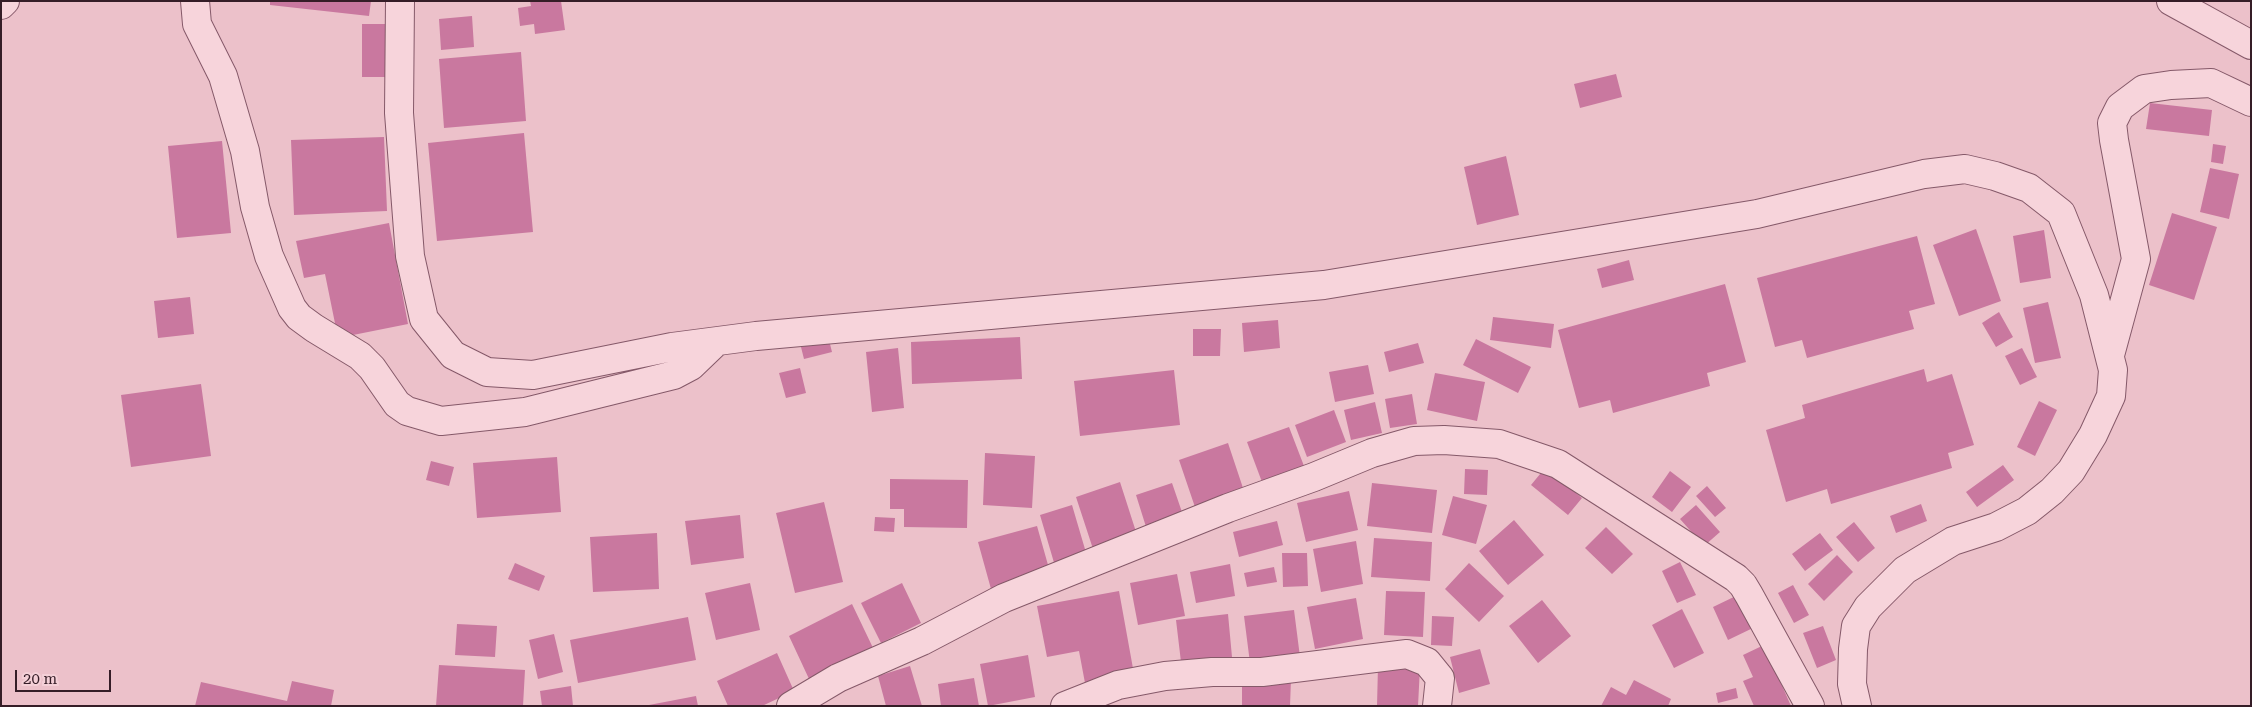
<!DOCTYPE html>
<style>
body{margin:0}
#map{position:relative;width:2252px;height:707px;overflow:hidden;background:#ecc1ca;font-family:"Roboto Serif",serif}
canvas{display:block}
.frame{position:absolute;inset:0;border:2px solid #351d27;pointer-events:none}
.scale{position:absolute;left:15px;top:670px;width:96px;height:22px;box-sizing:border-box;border:2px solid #351d27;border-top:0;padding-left:6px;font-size:15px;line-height:18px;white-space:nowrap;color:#351d27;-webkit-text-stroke:4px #f4d0d7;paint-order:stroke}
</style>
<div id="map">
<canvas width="2252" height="707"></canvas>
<div class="frame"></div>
<div class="scale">20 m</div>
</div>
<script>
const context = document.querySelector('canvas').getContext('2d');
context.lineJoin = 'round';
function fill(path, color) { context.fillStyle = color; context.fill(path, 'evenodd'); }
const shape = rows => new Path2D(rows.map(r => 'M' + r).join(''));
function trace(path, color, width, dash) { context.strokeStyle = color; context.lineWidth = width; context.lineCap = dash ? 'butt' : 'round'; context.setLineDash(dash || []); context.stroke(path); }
fill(shape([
 [270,1,371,1,369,16,270,5],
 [530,1,561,1,565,30,535,34,534,24,520,26,518,8,531,6],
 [472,16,474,47,441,50,439,19],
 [362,24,395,24,395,77,362,77],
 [521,52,526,121,444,128,439,59],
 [1616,74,1622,97,1580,108,1574,84],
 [2150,103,2212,110,2209,136,2146,129],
 [524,133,533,232,437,241,428,143],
 [384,137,387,211,294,215,291,140],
 [222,141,231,233,177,238,168,146],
 [2213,144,2226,146,2223,164,2211,162],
 [1506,156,1519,215,1477,225,1464,167],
 [2210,168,2239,174,2229,219,2200,212],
 [2172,213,2217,227,2194,300,2149,285],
 [389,223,408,324,338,338,325,274,304,278,296,241],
 [1976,229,2001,301,1959,316,1933,245],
 [2044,230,2051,278,2020,283,2013,236],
 [1917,236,1935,304,1909,311,1914,329,1807,358,1802,340,1775,347,1757,278],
 [1629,260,1634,280,1602,288,1597,269],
 [1725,284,1746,362,1707,373,1710,386,1613,413,1610,400,1579,408,1558,330],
 [190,297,194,334,158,338,154,301],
 [2048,302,2061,358,2035,363,2023,308],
 [1999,312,2013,337,1996,347,1982,323],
 [1493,317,1554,324,1551,348,1490,340],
 [1278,320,1280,348,1244,352,1242,323],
 [1193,329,1221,329,1220,356,1193,356],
 [1020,337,1022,379,912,384,911,342],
 [1476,339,1531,367,1518,393,1463,365],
 [829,340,832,352,804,359,801,347],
 [1418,343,1424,363,1389,372,1384,352],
 [898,348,904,408,872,412,866,352],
 [2022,348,2037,377,2020,385,2005,356],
 [1368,365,1374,394,1335,402,1329,372],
 [800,368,806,393,786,398,779,373],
 [1924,369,1927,382,1952,374,1974,445,1948,453,1952,468,1831,504,1827,489,1786,502,1766,430,1805,418,1802,405],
 [1174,370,1180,425,1080,436,1074,381],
 [1435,373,1485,382,1477,421,1427,410],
 [201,384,211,456,131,467,121,395],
 [1412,394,1417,424,1390,428,1385,399],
 [2039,401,2057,410,2035,456,2017,447],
 [1375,402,1382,433,1351,440,1344,410],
 [1334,410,1346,442,1307,457,1295,425],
 [1289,427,1304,466,1262,482,1247,442],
 [1228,443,1246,497,1197,513,1179,460],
 [985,453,1035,456,1032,508,983,505],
 [557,457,561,512,477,518,473,463],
 [431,461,454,467,449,486,426,480],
 [2003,465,2014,480,1977,507,1966,492],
 [1545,468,1582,498,1568,515,1531,485],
 [1465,469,1488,470,1487,495,1464,494],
 [1670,471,1691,487,1672,512,1652,497],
 [890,479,968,480,967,528,904,527,904,509,890,509],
 [1120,482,1138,538,1094,552,1076,497],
 [1172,483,1184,518,1147,530,1136,495],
 [1372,483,1437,490,1432,533,1367,526],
 [1707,486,1726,508,1715,517,1696,496],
 [1349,491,1358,530,1306,542,1297,503],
 [1453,496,1487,505,1476,544,1442,535],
 [824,502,843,582,795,593,776,513],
 [1921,504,1927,521,1896,533,1890,516],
 [1072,505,1087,556,1055,566,1040,515],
 [1696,505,1720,532,1704,546,1680,519],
 [740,515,744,558,691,565,685,521],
 [875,517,895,518,894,532,874,531],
 [1514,520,1544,555,1508,585,1479,551],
 [1277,521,1283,545,1239,557,1233,532],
 [1854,522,1875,548,1858,562,1836,537],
 [1037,526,1050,572,991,589,978,542],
 [1606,527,1633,554,1612,574,1585,548],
 [657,533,659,589,593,592,590,537],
 [1820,533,1833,550,1805,571,1792,554],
 [1374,538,1432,542,1430,581,1371,577],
 [1356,541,1363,584,1321,592,1313,549],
 [1282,553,1307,553,1308,586,1283,587],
 [1837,555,1853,572,1824,601,1808,584],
 [1680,562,1696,595,1677,603,1662,571],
 [515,563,545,576,539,591,508,579],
 [1469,563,1504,596,1479,622,1445,589],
 [1230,564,1235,596,1196,603,1190,572],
 [1274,567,1277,582,1247,587,1244,573],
 [1177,574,1185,616,1138,625,1130,583],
 [750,583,760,630,716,640,705,593],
 [902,583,921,623,881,643,861,603],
 [1793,585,1809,615,1794,623,1778,593],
 [1119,591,1134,674,1085,683,1079,651,1047,657,1037,606],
 [1386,591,1425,592,1423,637,1384,635],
 [1740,594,1755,627,1728,640,1713,607],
 [1356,598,1363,639,1315,649,1307,607],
 [1542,600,1571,636,1538,663,1509,626],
 [852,604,874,650,810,681,789,636],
 [1682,609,1704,653,1674,668,1652,625],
 [1294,610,1300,657,1250,663,1244,616],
 [1228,614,1232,657,1181,662,1176,620],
 [1432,616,1454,617,1452,646,1431,645],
 [688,617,696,660,578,683,570,640],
 [457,624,497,626,495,657,455,655],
 [1823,626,1836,660,1817,668,1803,633],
 [554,634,563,672,538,679,529,640],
 [1764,645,1791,706,1754,706,1743,681,1753,677,1743,655],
 [1480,649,1490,684,1459,693,1450,657],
 [777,653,794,691,762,706,728,706,717,681],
 [1028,655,1035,697,988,706,980,664],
 [439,665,525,670,523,706,436,706],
 [910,666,922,706,886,706,878,676],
 [1378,666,1420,667,1418,706,1377,706],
 [974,678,979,706,941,706,938,684],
 [1242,678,1291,679,1290,706,1242,706],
 [1634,680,1671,699,1668,706,1601,706,1611,687,1626,695],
 [292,681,334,690,331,706,195,706,201,682,287,701],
 [571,686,573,706,542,706,540,691],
 [1736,688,1738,698,1718,703,1716,693],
 [696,696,698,706,649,706,649,705]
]), '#c9789f');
const minor = shape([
 [195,1,197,24,223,76,228,93,245,151,255,207,269,256,292,308,299,317,314,328,360,356,372,368,397,404,407,411,441,421,525,412,674,375,691,366,716,342],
 [400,1,399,113,410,256,424,319,453,355,487,372,533,375,672,347,756,336,1324,285,1757,214,1924,174,1965,169,1995,176,2029,188,2061,213,2094,295,2113,370,2111,396,2093,435,2071,471,2052,491,2027,511,1996,527,1953,541,1905,570,1868,607,1856,626,1853,649,1852,684,1857,706],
 [2171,1,2251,45],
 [1,5,5,1],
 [2110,355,2136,259,2114,140,2112,123,2120,107,2144,89,2171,85,2211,83,2251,102],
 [791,706,838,678,922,641,1004,598,1228,508,1314,477,1372,453,1414,441,1444,440,1499,444,1558,464,1736,578,1743,585,1749,595,1810,706],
 [1065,706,1118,685,1165,676,1212,672,1262,672,1407,654,1427,662,1440,678,1437,706]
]);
trace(minor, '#855969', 30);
trace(minor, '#f7d4db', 28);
</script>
